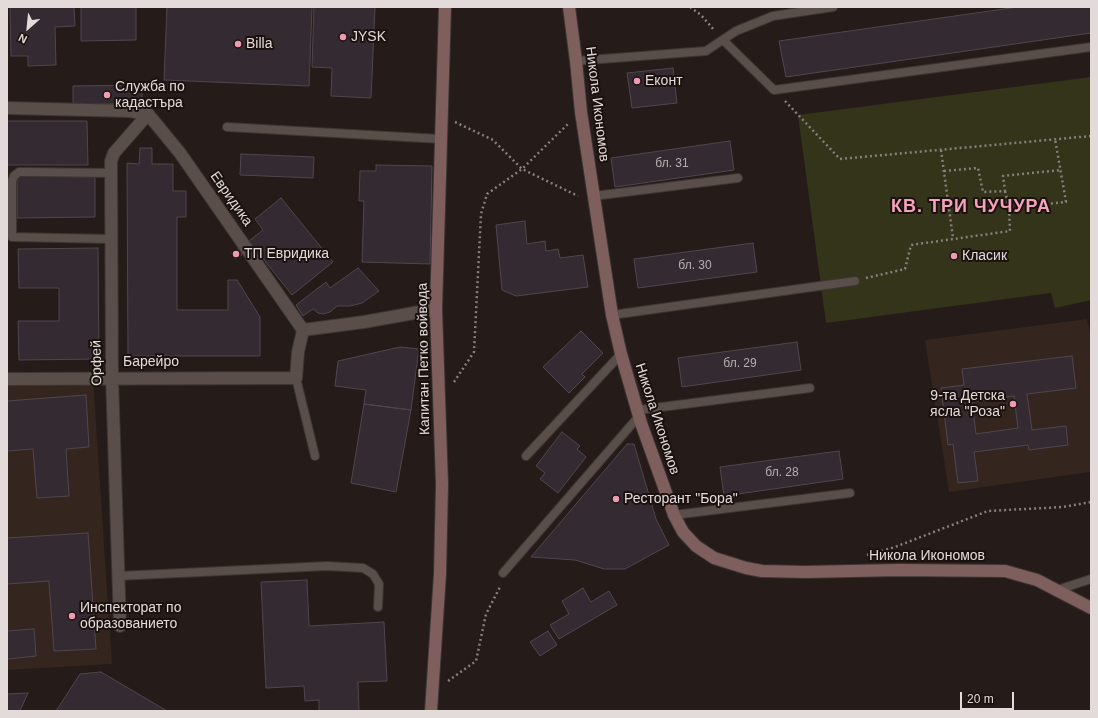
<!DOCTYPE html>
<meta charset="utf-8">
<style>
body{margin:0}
#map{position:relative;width:1098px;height:718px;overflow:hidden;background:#251b18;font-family:Arial,sans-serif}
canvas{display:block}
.frame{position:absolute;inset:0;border:8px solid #e2dbd9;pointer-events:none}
.north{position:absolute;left:8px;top:8px;width:40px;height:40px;-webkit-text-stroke:3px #1b120f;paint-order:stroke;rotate:207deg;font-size:11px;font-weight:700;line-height:16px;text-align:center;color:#e2dbd9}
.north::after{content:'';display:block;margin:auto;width:14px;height:18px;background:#e2dbd9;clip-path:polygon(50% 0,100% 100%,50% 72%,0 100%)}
.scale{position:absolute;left:960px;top:692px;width:54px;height:18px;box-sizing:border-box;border:2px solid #e2dbd9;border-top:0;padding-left:5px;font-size:12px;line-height:14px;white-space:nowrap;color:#e2dbd9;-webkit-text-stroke:3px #1b120f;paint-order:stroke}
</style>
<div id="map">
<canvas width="1098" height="718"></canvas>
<div class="frame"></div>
<div class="north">N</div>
<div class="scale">20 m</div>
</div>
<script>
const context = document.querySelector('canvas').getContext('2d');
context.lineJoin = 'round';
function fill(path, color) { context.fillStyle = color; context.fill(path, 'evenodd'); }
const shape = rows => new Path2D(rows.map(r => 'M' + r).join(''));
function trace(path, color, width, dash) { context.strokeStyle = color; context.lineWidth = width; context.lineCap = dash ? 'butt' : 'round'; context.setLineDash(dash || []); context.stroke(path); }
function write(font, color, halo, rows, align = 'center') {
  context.font = font + ' Arial,sans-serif'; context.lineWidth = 4; context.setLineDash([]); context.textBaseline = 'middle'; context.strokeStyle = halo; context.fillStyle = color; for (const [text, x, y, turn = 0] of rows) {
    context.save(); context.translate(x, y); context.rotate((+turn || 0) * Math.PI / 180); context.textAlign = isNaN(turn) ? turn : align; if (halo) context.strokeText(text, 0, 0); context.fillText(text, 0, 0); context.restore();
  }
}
fill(shape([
 [1087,319,1091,337,1090,472,949,492,925,340],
 [93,379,112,664,7,670,7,385]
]), '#34251f');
fill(shape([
 [1091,77,1091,300,1055,308,1051,293,826,323,798,115]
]), '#33341a');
const building = shape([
 [10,7,74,7,75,26,55,27,56,65,28,66,28,56,11,56,10,7],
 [81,7,136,7,136,40,81,41,81,7],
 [167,7,312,7,309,86,164,80,167,7],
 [314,7,375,7,371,98,331,96,332,68,312,67,314,7],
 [1018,7,1091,7,1091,33,786,77,779,41,1018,7],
 [673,68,677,103,632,108,627,73,673,68],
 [142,85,142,104,73,104,73,86,142,85],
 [7,121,87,121,88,165,7,165,7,121],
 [730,141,734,170,615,187,611,158,730,141],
 [140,148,152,148,152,164,173,164,173,191,186,191,186,217,177,217,177,310,228,310,228,280,237,280,260,317,260,356,128,356,127,163,139,164,140,148],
 [241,154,314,157,313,178,240,175,241,154],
 [376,165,432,166,430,264,362,262,364,201,359,201,360,171,376,171,376,165],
 [17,176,95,176,95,217,17,218,17,176],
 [281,198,333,262,292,295,249,241,263,230,255,219,281,198],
 [525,221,527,244,545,241,546,251,558,249,560,258,583,255,588,287,516,296,502,290,496,225,525,221],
 [753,243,757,272,638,288,634,259,753,243],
 [98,248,99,359,19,360,18,321,59,321,59,288,19,288,18,249,98,248],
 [238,249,242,255,235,259,231,253,238,249],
 [358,268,379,291,362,303,350,306,337,306,330,312,323,314,318,313,313,309,303,316,296,305,326,282,330,288,358,268],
 [581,331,603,353,582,374,585,377,569,393,543,367,581,331],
 [797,342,801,370,682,387,678,358,797,342],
 [400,347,419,349,411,410,364,404,366,390,335,386,338,361,400,347],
 [1072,356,1076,388,1027,394,1032,430,1066,426,1068,445,1029,450,1028,445,974,452,978,481,958,483,953,444,948,445,941,388,964,385,962,369,1072,356],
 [1014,396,1018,428,976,434,972,402,1014,396],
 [86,395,89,447,66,449,69,496,37,498,33,449,7,451,7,401,86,395],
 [364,404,411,410,396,492,351,483,364,404],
 [562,432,580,446,577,449,586,457,558,493,540,479,545,473,536,466,562,432],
 [627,444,634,444,656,519,669,545,625,569,604,569,575,560,531,557,627,444],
 [839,451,843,479,724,496,720,467,839,451],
 [88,533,96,649,54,651,49,581,7,584,7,538,88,533],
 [307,580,309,626,384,622,387,681,358,682,359,711,319,711,319,700,305,701,304,686,266,688,261,582,307,580],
 [583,588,591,602,609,591,617,605,559,639,550,625,569,614,562,601,583,588],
 [34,629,36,656,7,659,7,631,34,629],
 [548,631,557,645,540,656,530,642,548,631],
 [101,672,167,711,56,711,80,674,101,672],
 [28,693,20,711,7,711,7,694,28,693]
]);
fill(building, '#332b31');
trace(building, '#50474e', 1);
const lane = shape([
 [723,40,774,90,1091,47],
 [576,61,706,51,736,31,773,16,833,7],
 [227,127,441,139],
 [111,173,28,172,19,172,14,176,12,181,12,237,111,239],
 [594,196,738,178],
 [612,315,855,281],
 [296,378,315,456],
 [638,410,810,388],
 [526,456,621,354],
 [674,515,850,493],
 [503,573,639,416],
 [118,576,327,566,363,568,373,574,379,584,378,607],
 [1057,590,1091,579]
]);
const street = shape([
 [7,108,129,111,148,114,180,153,303,330,364,322,436,309],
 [7,379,296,378,298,352,303,330],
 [120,626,112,377,111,161,114,153,148,114]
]);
const secondary = shape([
 [569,7,576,61,581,112,612,315,621,354,641,423,674,515,683,532,696,546,714,558,746,568,762,571,805,572,899,570,1005,571,1037,580,1091,608],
 [431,711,440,574,442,484,436,309,445,7]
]);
trace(lane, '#3d3533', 10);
trace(street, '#3d3533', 14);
trace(secondary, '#3d3533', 14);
trace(shape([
 [690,7,701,15,714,30],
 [785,101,840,159,1091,136],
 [455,122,493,140,522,169,578,196],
 [941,150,953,238],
 [944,171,978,168,983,192,1005,191,1003,176,1061,170],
 [1005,191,1009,208],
 [866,278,905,269,911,245,1010,231,1009,208,1066,202,1055,139],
 [454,382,474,352,481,214,487,194,522,169,568,124],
 [867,555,895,547,988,511,1063,507,1091,502],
 [448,681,476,661,486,614,501,585]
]), '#887f7d', 2.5, [2, 3]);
trace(lane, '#594e4a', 8);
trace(street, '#594e4a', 12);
trace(secondary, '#7e5f5e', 12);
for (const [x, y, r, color] of [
 [343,37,4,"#f19ab3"],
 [238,44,4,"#f19ab3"],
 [637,81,4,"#f19ab3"],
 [107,95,4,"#f19ab3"],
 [236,254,4,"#f19ab3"],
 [954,256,4,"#f19ab3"],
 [1013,404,4,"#f19ab3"],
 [616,499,4,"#f19ab3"],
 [72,616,4,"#f19ab3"]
]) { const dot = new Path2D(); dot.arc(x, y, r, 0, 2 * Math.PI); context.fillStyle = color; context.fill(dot); trace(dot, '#1b120f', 1.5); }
write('12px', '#b6afaf', null, [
 ["бл. 31",672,164],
 ["бл. 30",695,266],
 ["бл. 29",740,364],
 ["бл. 28",782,473]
]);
write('14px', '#e2dbd9', '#1b120f', [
 ["JYSK",351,37],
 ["Billa",246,44],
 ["Еконт",645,81],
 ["Служба по",115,87],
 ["кадастъра",115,103],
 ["ТП Евридика",244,254],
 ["Класик",962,256],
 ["9-та Детска",1005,396,"right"],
 ["ясла \"Роза\"",1005,412,"right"],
 ["Ресторант \"Бора\"",624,499],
 ["Инспекторат по",80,608],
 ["образованието",80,624]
], 'left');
write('14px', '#e2dbd9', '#1b120f', [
 ["Никола Икономов",597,104,83],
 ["Евридика",231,199,55],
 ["Капитан Петко войвода",424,359,-91],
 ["Барейро",151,362],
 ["Орфей",97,363,-91],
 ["Никола Икономов",657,419,72],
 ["Никола Икономов",927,556]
]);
context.letterSpacing = '1px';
write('bold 18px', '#f4a3bb', '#1b120f', [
 ["КВ. ТРИ ЧУЧУРА",971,207]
]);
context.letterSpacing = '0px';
</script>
